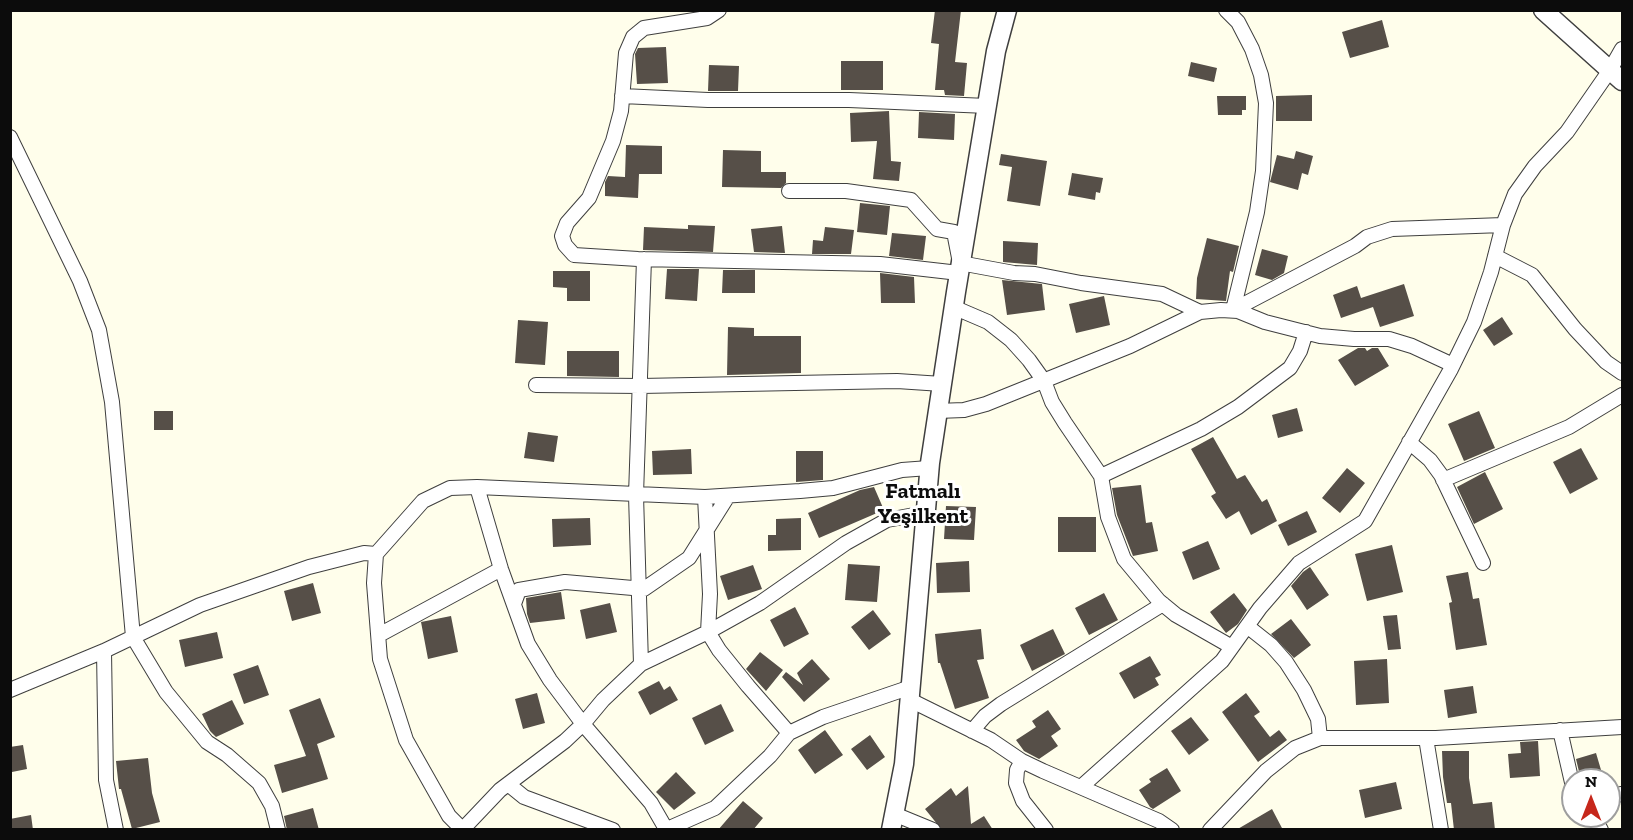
<!DOCTYPE html>
<meta charset="utf-8">
<style>
body{margin:0}
#map{position:relative;width:1633px;height:840px;overflow:hidden;background:#fffeeb;font-family:"Zilla Slab",serif}
canvas{display:block}
.frame{position:absolute;inset:0;border:12px solid #0c0c0c;pointer-events:none}
.north{position:absolute;left:1561px;top:768px;width:60px;height:60px;box-sizing:border-box;background:#fff;border:2px solid #9e9e9e;border-radius:50%;rotate:0deg;font-size:16px;font-weight:700;line-height:24px;text-align:center;color:#0c0c0c}
.north::after{content:'';display:block;margin:auto;width:21px;height:27px;background:#c6271b;clip-path:polygon(50% 0,100% 100%,50% 72%,0 100%)}
</style>
<div id="map">
<canvas width="1633" height="840"></canvas>
<div class="frame"></div>
<div class="north">N</div>
</div>
<script>
const context = document.querySelector('canvas').getContext('2d');
context.lineJoin = 'round';
function fill(path, color) { context.fillStyle = color; context.fill(path, 'evenodd'); }
const shape = rows => new Path2D(rows.map(r => 'M' + r).join(''));
function trace(path, color, width, dash) { context.strokeStyle = color; context.lineWidth = width; context.lineCap = dash ? 'butt' : 'round'; context.setLineDash(dash || []); context.stroke(path); }
function write(font, color, halo, rows, align = 'center') {
  context.font = font + ' "Zilla Slab",serif'; context.lineWidth = 6; context.setLineDash([]); context.textBaseline = 'middle'; context.strokeStyle = halo; context.fillStyle = color; for (const [text, x, y, turn = 0] of rows) {
    context.save(); context.translate(x, y); context.rotate((+turn || 0) * Math.PI / 180); context.textAlign = isNaN(turn) ? turn : align; if (halo) context.strokeText(text, 0, 0); context.fillText(text, 0, 0); context.restore();
  }
}
fill(shape([
 [935,10,961,10,955,62,967,63,964,96,945,95,944,90,935,90,939,44,931,43],
 [1382,20,1389,47,1350,58,1342,32],
 [666,47,668,83,637,84,635,54,638,48],
 [841,61,883,61,883,90,841,90],
 [1191,62,1217,68,1214,82,1188,76],
 [709,65,739,66,738,91,708,91],
 [1312,95,1312,121,1276,121,1276,96],
 [1217,96,1246,96,1246,110,1242,110,1242,115,1218,115],
 [889,111,891,161,901,162,899,181,873,179,877,141,851,142,850,113],
 [919,112,955,114,954,140,918,138],
 [626,145,662,146,662,174,639,174,638,198,605,196,605,182,608,176,625,177],
 [723,150,761,151,761,172,786,172,786,183,781,188,722,187],
 [1296,151,1313,156,1308,175,1302,173,1298,190,1270,182,1277,155,1294,159],
 [1001,154,1047,161,1040,206,1007,201,1012,167,999,165],
 [1072,173,1103,178,1100,193,1096,192,1095,200,1068,195],
 [860,203,890,206,887,235,857,232],
 [688,225,715,226,713,252,643,250,644,227,688,229],
 [782,226,785,253,754,252,751,229],
 [825,227,854,230,851,254,812,254,813,240,823,241],
 [892,233,926,236,923,260,889,256],
 [1207,238,1239,246,1233,272,1230,271,1226,301,1196,299,1197,278],
 [1003,241,1038,243,1037,265,1003,262],
 [1262,249,1288,256,1284,273,1272,280,1255,275],
 [667,269,699,269,697,301,665,299],
 [723,270,755,270,755,293,722,293],
 [553,271,590,271,590,301,567,301,567,288,553,287],
 [880,273,914,277,915,303,881,303],
 [1002,280,1042,284,1045,310,1007,315],
 [1404,284,1414,316,1380,327,1373,307,1341,318,1333,295,1357,286,1361,298],
 [1104,296,1110,325,1076,333,1069,304],
 [1502,317,1513,334,1494,346,1483,330],
 [518,320,548,322,545,365,515,363],
 [728,327,754,328,754,336,801,336,801,373,727,375],
 [1358,348,1365,348,1367,351,1372,348,1378,348,1389,366,1355,386,1338,360],
 [567,351,619,351,619,377,567,376],
 [1297,408,1303,431,1278,438,1272,415],
 [154,411,173,411,173,430,154,430],
 [1479,411,1495,448,1464,461,1448,424],
 [528,432,558,436,554,462,524,458],
 [1213,437,1237,479,1245,475,1262,502,1267,499,1277,521,1251,535,1239,511,1226,519,1211,496,1216,493,1191,449],
 [1581,448,1598,479,1570,494,1553,462],
 [691,449,692,474,653,475,652,451],
 [796,451,823,451,823,480,796,482],
 [1347,468,1365,483,1340,513,1322,498],
 [1485,472,1503,509,1474,524,1457,487],
 [1141,485,1146,523,1152,522,1158,551,1133,556,1117,515,1112,488],
 [874,487,884,510,819,538,808,513,860,490],
 [946,506,976,507,974,540,944,539],
 [1307,511,1317,532,1288,546,1278,525],
 [1058,517,1096,517,1096,552,1058,552],
 [590,518,591,545,553,547,552,519],
 [801,518,801,550,768,551,768,535,776,535,776,519],
 [1208,541,1220,569,1193,580,1182,552],
 [1392,545,1403,592,1367,601,1355,554],
 [969,561,970,592,937,593,936,563],
 [848,564,880,566,877,602,845,600],
 [753,565,762,589,728,600,720,576],
 [1310,567,1329,595,1307,610,1291,586,1303,572],
 [1468,572,1473,599,1479,598,1487,645,1456,650,1449,603,1452,602,1446,576],
 [313,583,321,613,292,621,284,591],
 [561,592,565,619,530,623,527,614,526,598],
 [1104,593,1118,620,1089,635,1075,608],
 [1234,593,1247,610,1238,624,1226,633,1210,612],
 [610,603,617,632,586,639,580,610],
 [795,607,809,634,784,647,770,620],
 [873,610,891,634,869,650,851,627],
 [1397,615,1401,649,1388,650,1383,616],
 [451,616,458,652,428,659,421,622],
 [1291,619,1311,645,1294,658,1271,634],
 [981,629,984,659,977,660,989,698,955,709,940,663,938,663,935,634],
 [1053,629,1065,654,1032,671,1020,645],
 [217,632,223,658,185,667,179,640],
 [760,652,783,670,766,691,746,669],
 [1150,656,1161,675,1155,678,1159,685,1134,699,1119,673],
 [812,659,830,679,804,702,782,677,786,672,803,685,797,673],
 [1387,659,1389,703,1356,705,1354,661],
 [258,665,269,695,244,704,233,674],
 [659,681,664,690,670,686,678,700,650,715,638,692],
 [1473,686,1477,713,1448,718,1444,690],
 [537,693,545,723,523,729,515,699],
 [1246,693,1260,712,1254,716,1270,737,1279,730,1287,740,1258,762,1222,712],
 [320,698,335,737,317,744,328,779,282,793,274,765,306,756,289,710],
 [232,700,244,724,216,737,210,731,202,714],
 [721,704,734,731,705,745,692,718],
 [1048,710,1061,729,1051,736,1058,746,1039,759,1024,751,1016,740,1036,727,1032,721],
 [1191,717,1209,740,1189,755,1171,731],
 [825,730,843,755,815,774,798,750],
 [870,735,885,757,867,770,851,749],
 [1538,741,1540,776,1510,778,1508,754,1521,753,1520,742],
 [23,745,27,769,12,772,10,747],
 [1442,751,1469,751,1469,778,1473,804,1492,802,1495,830,1454,830,1451,803,1447,803,1443,777],
 [1596,753,1604,780,1581,780,1576,759],
 [148,758,152,793,160,822,132,829,121,789,119,789,116,761],
 [1167,768,1181,791,1153,809,1150,807,1139,790,1151,782,1149,779],
 [676,772,696,793,674,810,656,792],
 [1396,782,1402,809,1365,818,1359,790],
 [968,786,971,824,984,816,993,830,942,830,925,809,951,788,956,796],
 [743,801,763,818,753,830,718,830],
 [313,808,319,830,287,830,284,816],
 [1272,809,1283,830,1236,830],
 [31,815,33,830,10,830,10,819]
]), '#564f48');
const minor = shape([
 [719,10,707,18,644,28,633,37,626,53,621,111,613,141,589,198,567,223,562,236,565,245,574,255,638,259,880,264,959,273],
 [1226,10,1238,22,1252,49,1261,75,1266,103,1263,171,1257,212,1233,310],
 [622,96,708,100,849,100,987,106],
 [10,137,80,281,99,330,112,402,133,637,166,692,207,742,227,755,259,783,272,806,278,830],
 [789,191,846,191,911,200,937,229,954,232,960,263,1014,273,1035,274,1081,283,1162,294,1200,312],
 [1495,256,1532,275,1575,329,1606,362,1622,373],
 [953,307,988,322,1011,340,1029,360,1044,381,1052,402,1065,423,1101,476,1108,517,1124,559,1159,601,1176,615,1232,647],
 [1233,310,1355,246,1367,237,1392,229,1503,225],
 [536,385,641,386,897,381,942,384],
 [937,411,964,410,986,404,1130,346,1200,312,1221,310,1238,311,1265,322,1320,336,1354,339,1389,339,1412,346,1453,365],
 [1409,442,1430,460,1441,475,1483,563],
 [1101,476,1201,429,1238,407,1290,368,1300,351,1306,332],
 [1443,480,1569,427,1622,395],
 [477,487,501,569,528,644,550,680,583,724,651,803,666,829],
 [705,497,710,594,708,632,719,650,748,686,789,733],
 [514,604,519,590,565,582,644,589,689,558,728,496],
 [1247,626,1271,645,1286,662,1304,690,1318,719,1320,738],
 [379,635,501,569],
 [104,651,106,780,116,830],
 [641,664,636,495,644,259],
 [10,690,104,651,200,605,309,567,364,553,376,554],
 [910,700,991,740,1022,761,1043,771,1159,821,1172,830],
 [1560,730,1573,787],
 [972,731,985,716,1001,704,1163,604],
 [1426,738,1441,830],
 [1022,761,1017,770,1016,783,1023,801,1046,830],
 [508,784,524,797,613,830],
 [1081,787,1222,661,1260,608,1299,563,1365,521,1451,369,1474,322,1491,272,1503,225,1515,194,1535,166,1567,132,1610,70,1622,49],
 [1609,796,1622,794],
 [894,814,933,830],
 [1593,816,1601,830],
 [462,830,500,790,565,741,583,724,603,700,641,664,708,632,760,603,846,543,887,520,925,513],
 [463,830,449,816,406,740,380,659,374,583,376,554,423,501,450,488,477,487,705,497,800,491,833,488,902,470,929,468],
 [665,830,715,808,770,756,789,733,823,717,911,687],
 [1210,830,1266,771,1295,748,1320,738,1436,738,1622,727]
]);
const tertiary = shape([
 [1543,10,1622,81],
 [891,830,904,764,930,463,956,292,996,51,1007,10]
]);
trace(minor, '#3f3f3f', 16);
trace(tertiary, '#3f3f3f', 21);
trace(minor, '#fff', 14);
trace(tertiary, '#fff', 18);
write('bold 22px', '#0c0c0c', '#fff', [
 ["Fatmalı",923,492],
 ["Yeşilkent",923,517]
]);
</script>
